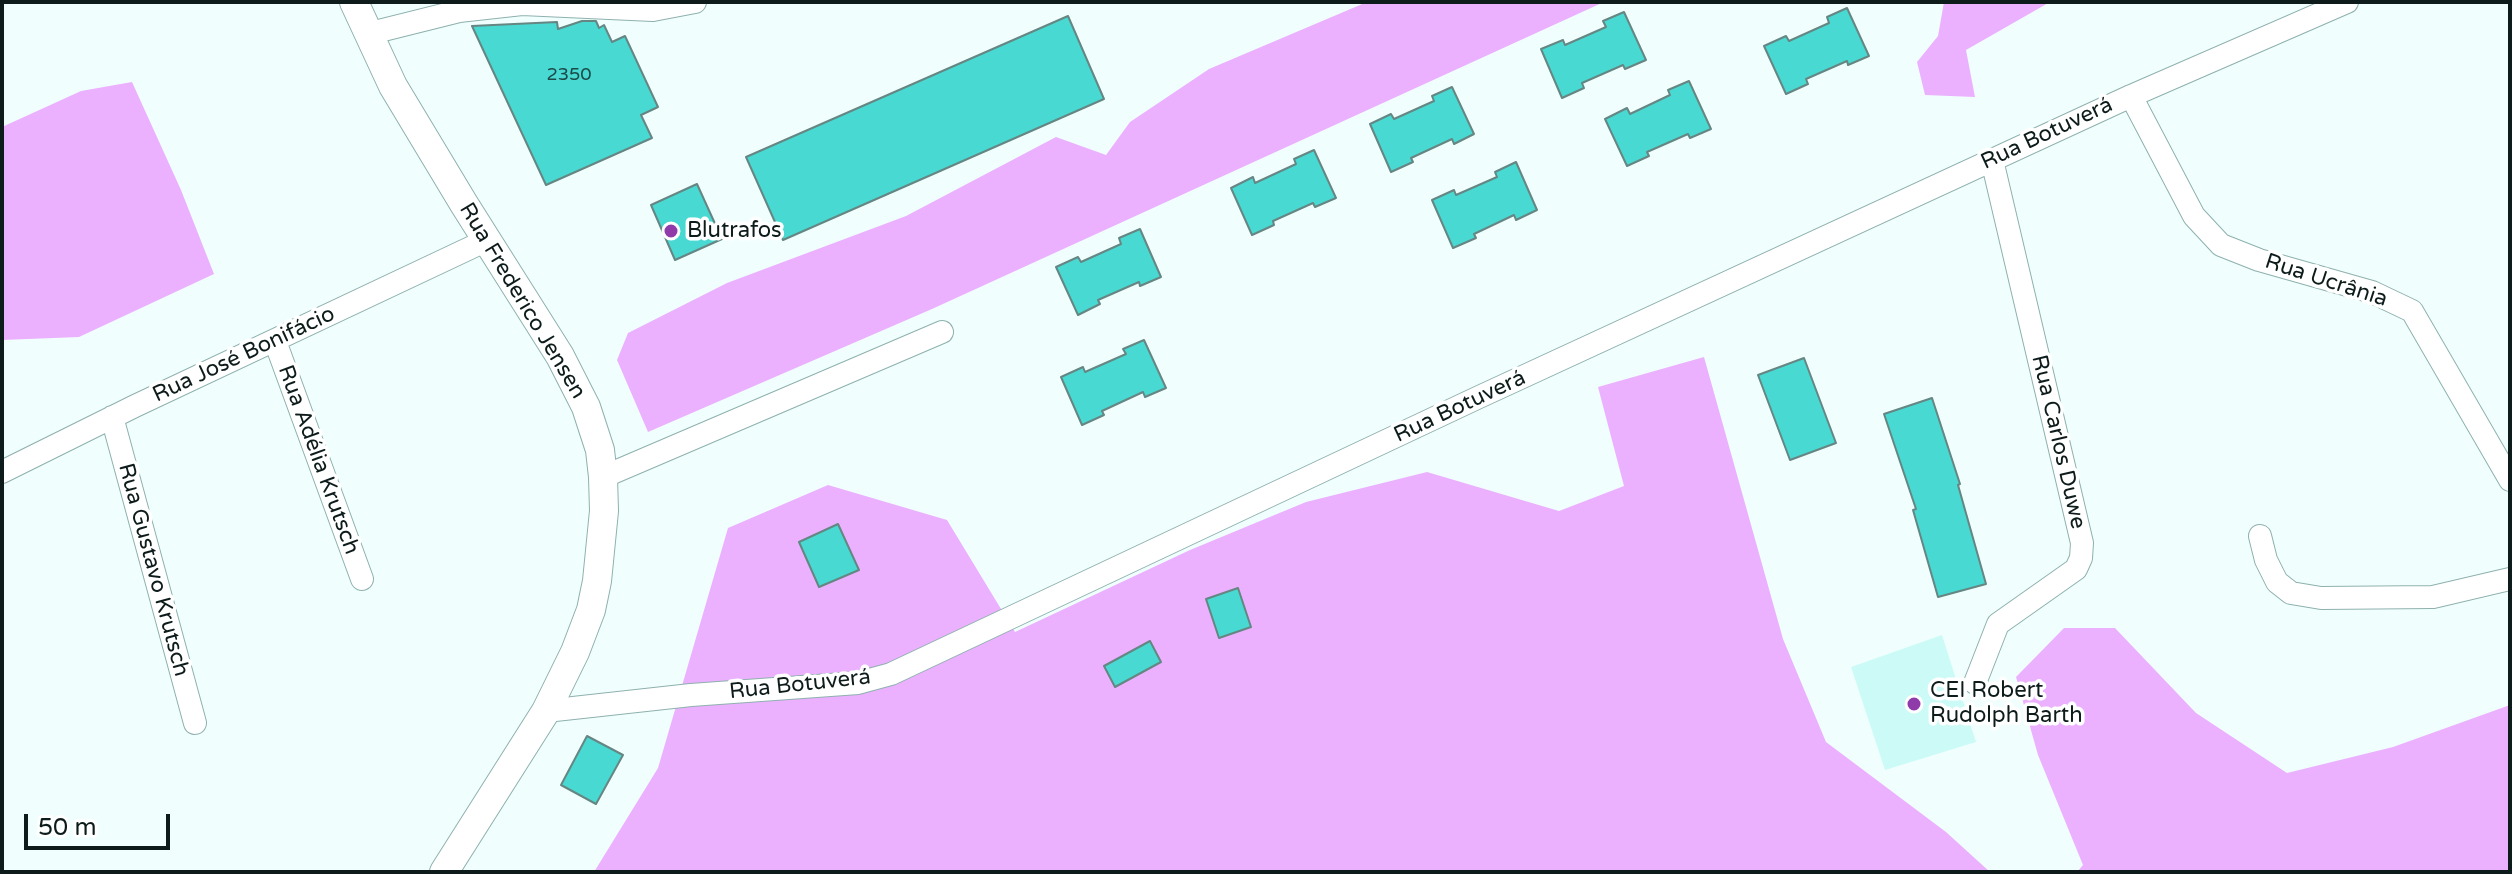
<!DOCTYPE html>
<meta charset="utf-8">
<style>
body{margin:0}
#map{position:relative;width:2512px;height:874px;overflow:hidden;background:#f0fffd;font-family:"Varela Round",sans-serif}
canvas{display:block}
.frame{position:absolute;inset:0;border:4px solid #0d1b1a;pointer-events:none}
.scale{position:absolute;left:24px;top:814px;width:146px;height:36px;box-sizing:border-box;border:4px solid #0d1b1a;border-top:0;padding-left:10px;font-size:24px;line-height:28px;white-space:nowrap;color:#0d1b1a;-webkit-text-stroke:6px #fff;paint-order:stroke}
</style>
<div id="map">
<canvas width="2512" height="874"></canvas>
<div class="frame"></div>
<div class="scale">50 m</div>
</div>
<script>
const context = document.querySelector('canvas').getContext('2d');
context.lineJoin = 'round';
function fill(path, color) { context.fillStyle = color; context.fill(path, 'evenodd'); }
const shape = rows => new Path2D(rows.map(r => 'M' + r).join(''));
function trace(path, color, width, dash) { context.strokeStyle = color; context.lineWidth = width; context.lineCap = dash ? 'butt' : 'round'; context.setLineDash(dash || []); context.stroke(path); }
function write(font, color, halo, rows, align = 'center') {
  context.font = font + ' "Varela Round",sans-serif'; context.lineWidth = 7; context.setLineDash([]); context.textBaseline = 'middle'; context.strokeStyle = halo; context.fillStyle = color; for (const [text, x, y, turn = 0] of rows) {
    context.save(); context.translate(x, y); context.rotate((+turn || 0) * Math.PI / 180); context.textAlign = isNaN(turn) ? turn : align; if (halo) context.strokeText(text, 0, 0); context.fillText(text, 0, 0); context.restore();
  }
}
fill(shape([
 [1942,635,1976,742,1885,770,1851,667]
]), '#ccfbf7');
fill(shape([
 [1367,2,1604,2,932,309,648,432,617,360,628,333,727,283,906,216,1056,137,1106,155,1130,122,1209,69],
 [1944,2,2050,2,1966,50,1975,97,1925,95,1917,62,1938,36],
 [132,82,181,190,214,274,79,337,2,340,2,127,81,91],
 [1704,357,1783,639,1826,742,1946,832,1990,872,594,872,658,768,728,528,828,485,947,520,1015,632,1190,550,1306,502,1427,472,1559,511,1624,486,1598,387],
 [2064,628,2115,628,2196,713,2287,773,2393,747,2510,705,2510,872,2077,872,2083,865,2038,755,2016,677]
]), '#ebb1ff');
const building = shape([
 [1847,8,1869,56,1848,65,1847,61,1806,79,1808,84,1786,94,1764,46,1786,36,1789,41,1829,23,1827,17,1847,8],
 [1624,12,1646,60,1625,69,1623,65,1582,83,1584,88,1562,98,1541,49,1563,40,1565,45,1606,27,1603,21,1624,12],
 [1068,16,1104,99,783,240,746,157,1068,16],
 [582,21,596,21,599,28,604,25,612,42,625,36,658,107,641,115,652,138,546,185,472,26,557,22,558,29,582,21],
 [1689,81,1711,129,1690,138,1688,134,1647,152,1649,156,1627,166,1605,119,1627,108,1630,114,1670,95,1668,90,1689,81],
 [1452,87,1474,134,1454,144,1452,139,1411,158,1413,162,1391,172,1370,124,1391,114,1394,119,1434,101,1432,96,1452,87],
 [1314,150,1336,198,1315,207,1313,203,1273,221,1274,225,1252,235,1231,188,1253,177,1255,183,1296,164,1294,159,1314,150],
 [1516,162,1537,210,1516,220,1514,215,1474,234,1476,238,1453,248,1432,200,1454,190,1456,195,1497,177,1495,172,1516,162],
 [697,184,722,239,675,260,651,205,697,184],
 [1140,229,1161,277,1140,286,1139,282,1098,300,1100,304,1078,315,1056,267,1078,257,1081,262,1121,244,1119,238,1140,229],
 [1144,340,1166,388,1145,397,1143,392,1102,411,1104,415,1082,425,1061,377,1083,367,1085,372,1126,354,1123,349,1144,340],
 [1804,358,1836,443,1790,460,1758,375,1804,358],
 [1932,398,1960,484,1958,485,1986,584,1938,597,1913,510,1916,509,1884,414,1932,398],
 [838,524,859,570,819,587,799,542,838,524],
 [1238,588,1251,627,1219,638,1206,599,1238,588],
 [1150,641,1161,662,1115,687,1104,666,1150,641],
 [587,736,623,755,596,804,561,785,587,736]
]);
fill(building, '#48d9d2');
trace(building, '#658683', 2);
const minor = shape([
 [367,34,459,11,522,4,653,10,695,2],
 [2131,96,2194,216,2221,245,2259,260,2372,292,2412,311,2510,480],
 [275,341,362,579],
 [112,417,195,723],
 [2,472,135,406,487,240],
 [603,477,942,332],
 [2260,536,2266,560,2277,582,2291,593,2321,598,2433,597,2510,579],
 [1975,683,1998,624,2076,569,2081,558,2082,543,1992,160],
 [546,711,691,695,858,683,891,674,1477,398,2131,96,2347,2]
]);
const major = shape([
 [354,2,393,86,464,204,560,356,586,407,600,450,603,477,604,511,597,581,591,610,575,652,546,711,444,872]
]);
trace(minor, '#8eb1ae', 24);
trace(major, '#8eb1ae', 30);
trace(minor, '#fff', 22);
trace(major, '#fff', 28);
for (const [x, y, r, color] of [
 [671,231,8,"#8f3ba9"],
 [1914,704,8,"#8f3ba9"]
]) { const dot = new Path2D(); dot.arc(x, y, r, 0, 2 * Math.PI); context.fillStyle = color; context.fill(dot); trace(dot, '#fff', 3); }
write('18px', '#1c4a48', null, [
 ["2350",569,75]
]);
write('22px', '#0d1b1a', '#fff', [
 ["Rua Botuverá",2047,134,-25],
 ["Rua Ucrânia",2326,281,18],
 ["Rua Frederico Jensen",522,301,59],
 ["Rua José Bonifácio",244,355,-25],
 ["Rua Botuverá",1460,407,-25],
 ["Rua Carlos Duwe",2058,442,77],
 ["Rua Adélia Krutsch",318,460,70],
 ["Rua Gustavo Krutsch",153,570,75],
 ["Rua Botuverá",800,685,-6]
]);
write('22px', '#0d1b1a', '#fff', [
 ["Blutrafos",687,231],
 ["CEI Robert",1930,691],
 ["Rudolph Barth",1930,716]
], 'left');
</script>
